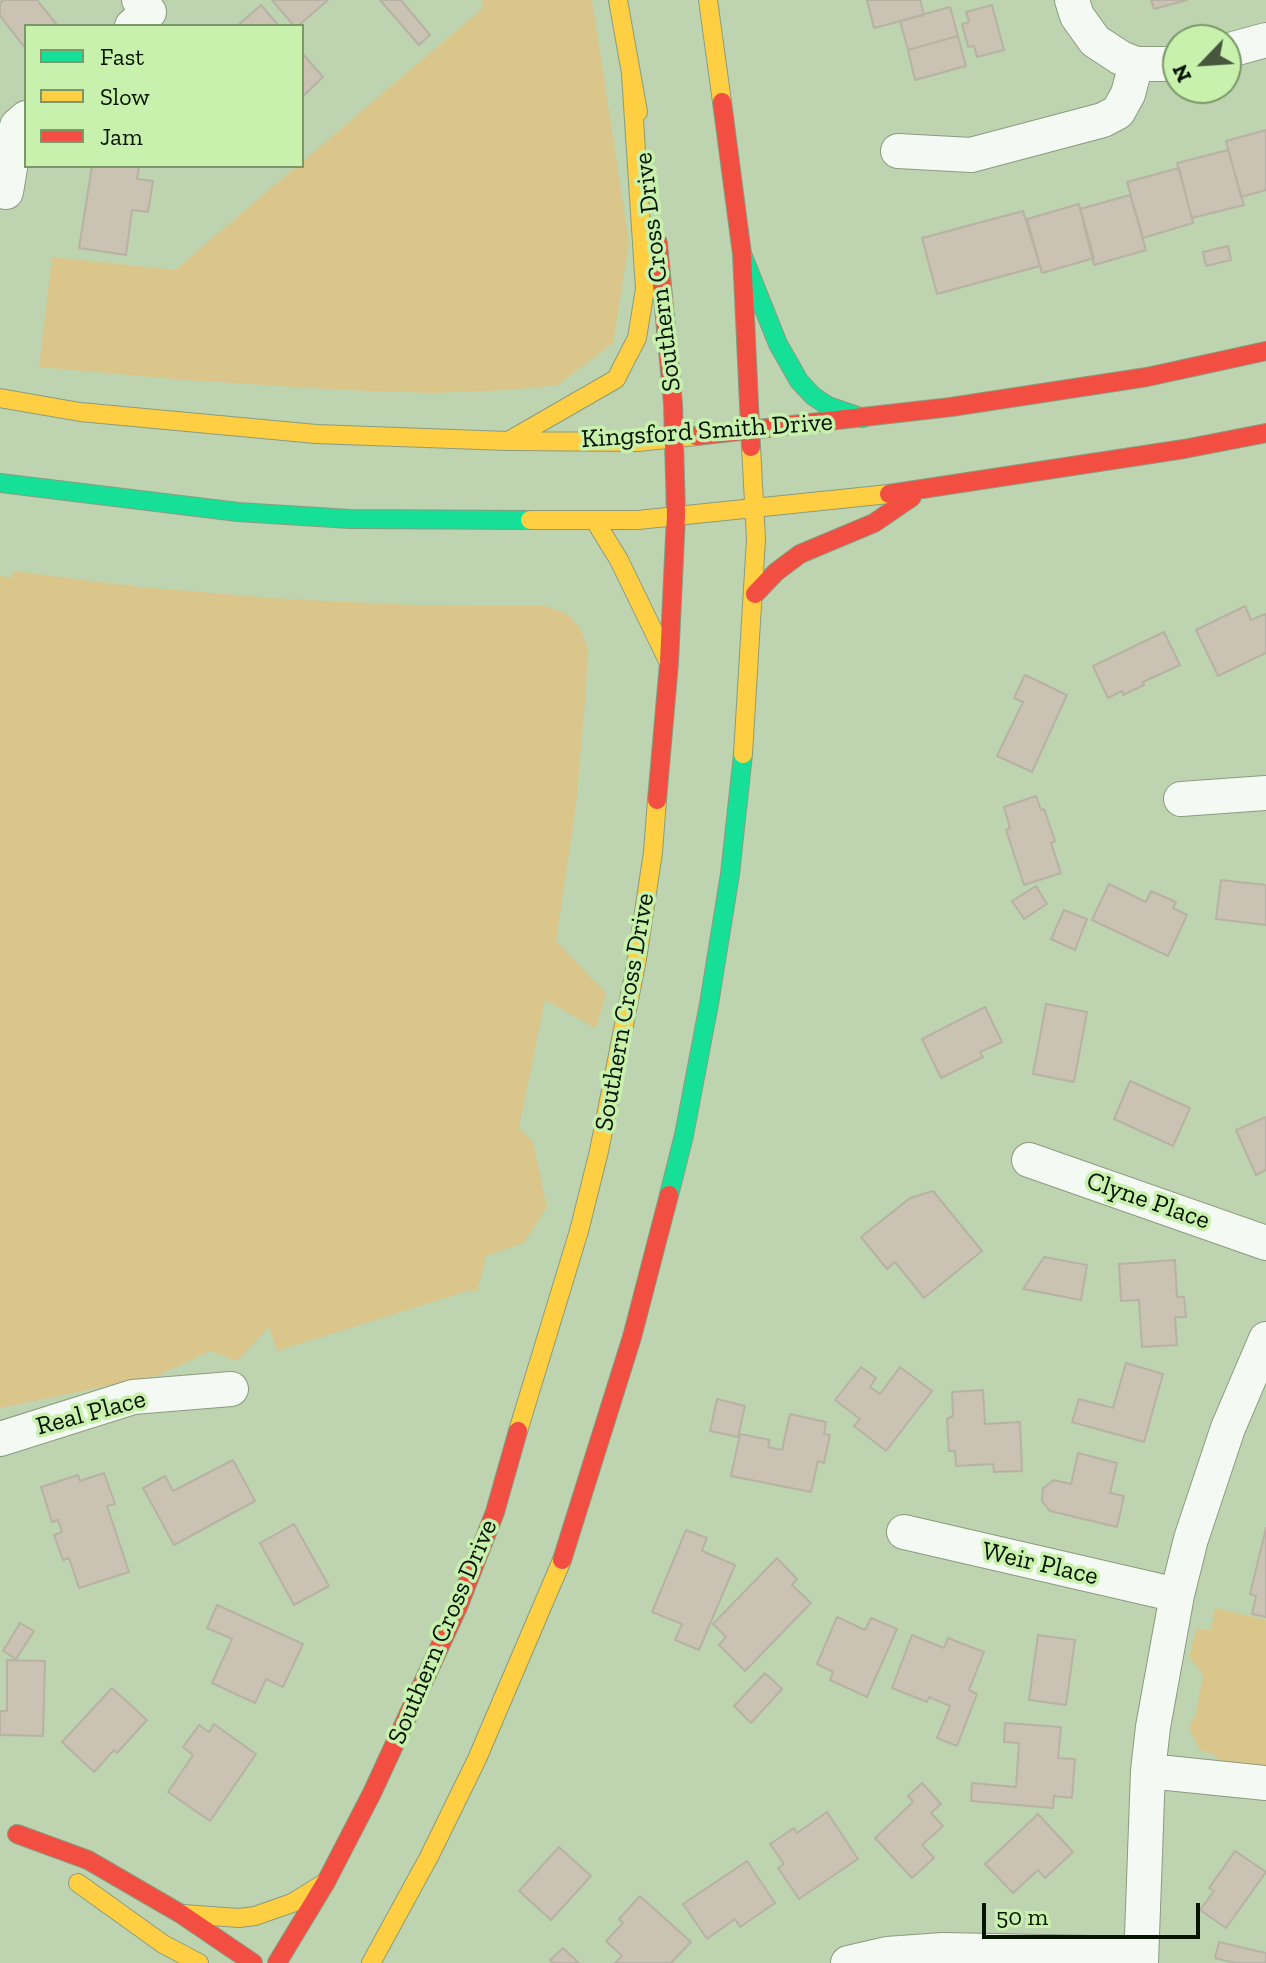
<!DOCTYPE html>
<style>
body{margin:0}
#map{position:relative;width:1266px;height:1963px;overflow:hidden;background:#bed4b0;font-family:"Zilla Slab",serif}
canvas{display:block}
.legend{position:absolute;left:24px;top:24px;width:280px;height:144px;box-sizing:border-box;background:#c8f1ae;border:2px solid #7a9868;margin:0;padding:10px 14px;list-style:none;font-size:24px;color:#061300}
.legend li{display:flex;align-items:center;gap:16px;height:40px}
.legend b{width:40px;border:2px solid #7a9868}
.north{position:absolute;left:1162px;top:24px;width:80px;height:80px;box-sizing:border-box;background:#c8f1ae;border:2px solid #7a9868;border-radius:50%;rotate:245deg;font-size:22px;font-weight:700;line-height:32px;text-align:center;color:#061300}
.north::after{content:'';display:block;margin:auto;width:28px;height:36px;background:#46573e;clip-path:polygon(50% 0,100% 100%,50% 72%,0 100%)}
.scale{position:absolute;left:982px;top:1903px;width:218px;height:36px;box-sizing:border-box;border:4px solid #061300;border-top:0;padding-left:10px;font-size:24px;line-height:28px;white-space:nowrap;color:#061300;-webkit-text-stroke:6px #c8f1ae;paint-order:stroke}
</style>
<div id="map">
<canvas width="1266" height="1963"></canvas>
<ul class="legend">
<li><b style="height:10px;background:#16e098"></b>Fast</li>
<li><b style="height:10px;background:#ffcf43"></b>Slow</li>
<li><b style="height:10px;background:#f24e42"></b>Jam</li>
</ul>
<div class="north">N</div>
<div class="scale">50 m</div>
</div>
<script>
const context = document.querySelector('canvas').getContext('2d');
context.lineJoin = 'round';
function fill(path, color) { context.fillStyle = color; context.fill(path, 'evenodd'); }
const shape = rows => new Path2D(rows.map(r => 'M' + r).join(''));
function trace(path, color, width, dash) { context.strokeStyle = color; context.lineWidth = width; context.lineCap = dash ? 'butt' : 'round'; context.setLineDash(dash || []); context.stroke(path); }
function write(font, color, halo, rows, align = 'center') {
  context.font = font + ' "Zilla Slab",serif'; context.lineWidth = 7; context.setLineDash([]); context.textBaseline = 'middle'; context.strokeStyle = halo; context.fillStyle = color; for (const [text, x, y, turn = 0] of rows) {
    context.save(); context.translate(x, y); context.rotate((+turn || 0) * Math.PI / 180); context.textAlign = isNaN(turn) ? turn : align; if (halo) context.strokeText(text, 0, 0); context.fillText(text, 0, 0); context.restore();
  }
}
fill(shape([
 [481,0,592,0,629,243,613,343,558,385,511,390,433,393,343,390,186,380,39,367,52,257,175,270,297,166,302,166,302,162,483,8],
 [13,571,140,587,286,599,413,605,545,606,566,613,580,628,588,649,586,689,576,805,556,941,606,993,596,1028,545,1000,519,1128,533,1142,547,1207,524,1243,486,1256,477,1292,471,1290,277,1351,269,1327,237,1361,210,1351,159,1375,0,1408,0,576,12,578],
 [1215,1608,1266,1620,1266,1772,1226,1767,1215,1755,1200,1750,1189,1728,1196,1714,1203,1674,1189,1657,1196,1629,1211,1630]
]), '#dac58a');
const building = shape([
 [3,0,37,0,58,26,26,26,26,49,0,16,0,3,3,0],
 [272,0,328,0,298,26,294,26,272,0],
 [380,0,401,0,430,35,419,45,380,0],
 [867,0,920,0,924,15,874,28,867,0],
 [1151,0,1187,0,1154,9,1151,0],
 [261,5,279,26,237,26,261,5],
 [992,5,1004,50,977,57,974,46,968,47,962,24,969,22,966,12,992,5],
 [950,7,958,36,908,50,900,21,950,7],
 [958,36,966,66,915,80,908,50,958,36],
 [302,53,323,77,302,97,302,53],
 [1266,130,1266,190,1241,197,1226,141,1266,130],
 [1228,150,1244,205,1192,218,1177,163,1228,150],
 [92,166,139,166,137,179,153,181,148,212,132,210,126,255,79,248,92,166],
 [1179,168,1193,223,1143,238,1127,182,1179,168],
 [1130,195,1146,250,1094,265,1080,209,1130,195],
 [1079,204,1094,258,1042,273,1027,219,1079,204],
 [1023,211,1040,266,937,294,922,238,1023,211],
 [1228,246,1231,260,1206,266,1203,252,1228,246],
 [1245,606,1251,620,1265,614,1266,616,1266,653,1218,676,1196,630,1245,606],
 [1164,632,1180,665,1143,682,1144,685,1123,695,1122,691,1108,698,1093,666,1164,632],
 [1025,675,1067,695,1032,772,997,756,1023,702,1014,698,1025,675],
 [1036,796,1041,810,1044,809,1055,841,1051,843,1061,873,1024,885,1006,830,1010,828,1004,807,1036,796],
 [1221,880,1266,885,1266,925,1216,919,1221,880],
 [1109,884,1146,902,1151,891,1176,902,1173,908,1187,915,1168,956,1092,920,1109,884],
 [1036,886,1047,904,1024,919,1012,901,1036,886],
 [1064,910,1087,919,1075,950,1051,939,1064,910],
 [1046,1004,1087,1012,1074,1082,1033,1074,1046,1004],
 [985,1007,1002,1042,980,1052,983,1057,941,1078,922,1039,985,1007],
 [1130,1081,1190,1108,1173,1146,1114,1119,1130,1081],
 [1266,1117,1266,1170,1256,1175,1236,1130,1266,1117],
 [933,1191,982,1251,924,1298,895,1262,887,1269,861,1237,910,1198,933,1191],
 [1044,1257,1087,1265,1081,1300,1023,1289,1044,1257],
 [1175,1260,1177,1297,1184,1297,1186,1317,1175,1317,1177,1345,1142,1347,1139,1300,1121,1301,1119,1264,1175,1260],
 [1126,1363,1163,1374,1144,1442,1072,1422,1079,1399,1113,1408,1126,1363],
 [861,1367,876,1378,870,1387,880,1394,900,1367,932,1391,886,1451,854,1426,860,1419,835,1400,861,1367],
 [983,1390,985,1424,1020,1422,1022,1471,994,1472,993,1464,956,1466,955,1451,949,1451,947,1419,953,1416,952,1392,983,1390],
 [717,1399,745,1406,738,1437,710,1431,717,1399],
 [790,1414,826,1422,824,1434,830,1435,824,1463,818,1461,811,1492,731,1476,740,1434,770,1440,768,1447,782,1450,790,1414],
 [1078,1453,1117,1463,1110,1493,1124,1496,1117,1527,1050,1511,1042,1501,1043,1488,1054,1480,1071,1484,1078,1453],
 [233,1460,255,1501,174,1545,143,1488,165,1476,173,1491,233,1460],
 [104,1473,115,1504,107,1506,129,1572,79,1588,69,1558,63,1560,54,1535,62,1532,58,1520,52,1522,41,1487,78,1475,80,1481,104,1473],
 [294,1524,329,1586,294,1605,260,1543,294,1524],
 [1266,1528,1266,1617,1252,1614,1256,1596,1250,1594,1266,1528],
 [686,1530,707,1538,702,1551,735,1565,699,1650,675,1640,682,1624,652,1612,686,1530],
 [777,1558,797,1579,792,1585,811,1603,745,1671,719,1645,726,1637,713,1624,777,1558],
 [217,1605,303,1644,283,1687,266,1679,255,1703,212,1683,232,1639,207,1628,217,1605],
 [837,1617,865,1630,871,1618,897,1629,867,1697,830,1680,833,1672,817,1664,837,1617],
 [20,1623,34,1631,16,1659,3,1651,20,1623],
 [912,1635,944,1648,948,1638,984,1652,969,1690,977,1694,957,1746,937,1738,950,1706,929,1697,927,1702,892,1688,912,1635],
 [1038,1635,1075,1640,1066,1705,1029,1700,1038,1635],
 [7,1660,45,1661,43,1736,0,1735,0,1711,7,1711,7,1660],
 [765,1673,782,1689,751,1723,734,1706,765,1673],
 [112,1688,147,1720,117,1753,114,1750,94,1772,62,1742,112,1688],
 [1005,1723,1061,1727,1058,1758,1075,1759,1072,1798,1054,1796,1053,1808,971,1801,972,1783,1016,1787,1019,1743,1004,1742,1005,1723],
 [214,1724,256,1754,210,1821,168,1792,193,1755,183,1747,199,1725,209,1732,214,1724],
 [922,1783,941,1804,931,1813,943,1826,922,1845,934,1858,912,1878,875,1838,913,1802,908,1796,922,1783],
 [827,1812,858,1859,799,1899,778,1868,784,1864,770,1844,794,1828,797,1833,827,1812],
 [1038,1814,1073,1852,1045,1878,1038,1870,1013,1893,985,1864,1038,1814],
 [559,1847,591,1876,551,1920,519,1891,559,1847],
 [1235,1851,1266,1872,1226,1928,1200,1910,1214,1891,1209,1888,1235,1851],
 [747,1861,775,1903,740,1927,735,1919,707,1939,683,1904,747,1861],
 [640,1896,691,1942,671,1963,615,1963,622,1956,606,1941,623,1923,619,1919,640,1896],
 [1219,1942,1266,1953,1266,1963,1235,1963,1215,1958,1219,1942],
 [563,1948,579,1963,553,1963,550,1960,563,1948]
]);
fill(building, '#cac2b3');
trace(building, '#b7b2a3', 2);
const street = shape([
 [1072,0,1077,16,1095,41,1121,58,1136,64,1178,64],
 [132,26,149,12,139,0],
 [1226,51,1266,40],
 [898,151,971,155,1103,120,1118,112,1128,94,1136,64],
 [6,192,17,126,26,118],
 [1181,799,1266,793],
 [1029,1160,1266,1243],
 [0,1439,133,1397,231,1389],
 [904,1532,1177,1595],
 [1148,1771,1266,1783],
 [848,1963,887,1954,943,1950,1141,1954],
 [1141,1963,1148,1771,1153,1727,1177,1595,1191,1539,1228,1428,1266,1339]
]);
const fast = shape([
 [742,254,778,344,799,381,813,396,828,406,863,418],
 [0,483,238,512,350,519,530,520],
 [669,1195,684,1135,709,1004,730,874,743,754]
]);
const slow = shape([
 [618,0,638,112],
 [708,0,722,102],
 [0,398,80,412,316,434,508,441,638,442,696,436],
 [510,440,616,379,637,338,645,289,631,74],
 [530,520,638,520,889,494],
 [595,521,619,560,669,663],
 [743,754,756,539,751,447],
 [518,1431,579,1231,599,1151,637,959,653,852,657,800],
 [78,1883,163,1944,199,1963],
 [183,1914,239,1918,255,1916,292,1903,326,1882],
 [371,1963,429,1857,477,1759,562,1560]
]);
const jam = shape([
 [722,102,742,254,751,447],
 [696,436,951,407,1147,377,1266,351],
 [889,494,1184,449,1266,433],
 [755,594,776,572,800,554,874,523,912,497],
 [657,800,669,663,676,515,673,404,658,243],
 [562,1560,632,1337,669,1195],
 [17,1834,88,1860,181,1914,253,1963],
 [277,1963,326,1882,372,1793,458,1607,495,1512,518,1431]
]);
trace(street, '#8a9b7f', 36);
trace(fast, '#8a9b7f', 20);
trace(slow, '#8a9b7f', 20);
trace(jam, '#8a9b7f', 20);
trace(street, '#f5f9f3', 34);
trace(fast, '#16e098', 18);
trace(slow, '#ffcf43', 18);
trace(jam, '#f24e42', 18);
write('26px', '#061300', '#c8f1ae', [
 ["Southern Cross Drive",658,272,-97],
 ["Kingsford Smith Drive",707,431,-4],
 ["Southern Cross Drive",625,1012,-80],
 ["Clyne Place",1148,1201,19],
 ["Real Place",91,1413,-15],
 ["Weir Place",1040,1564,13],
 ["Southern Cross Drive",443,1632,-67]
]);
</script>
